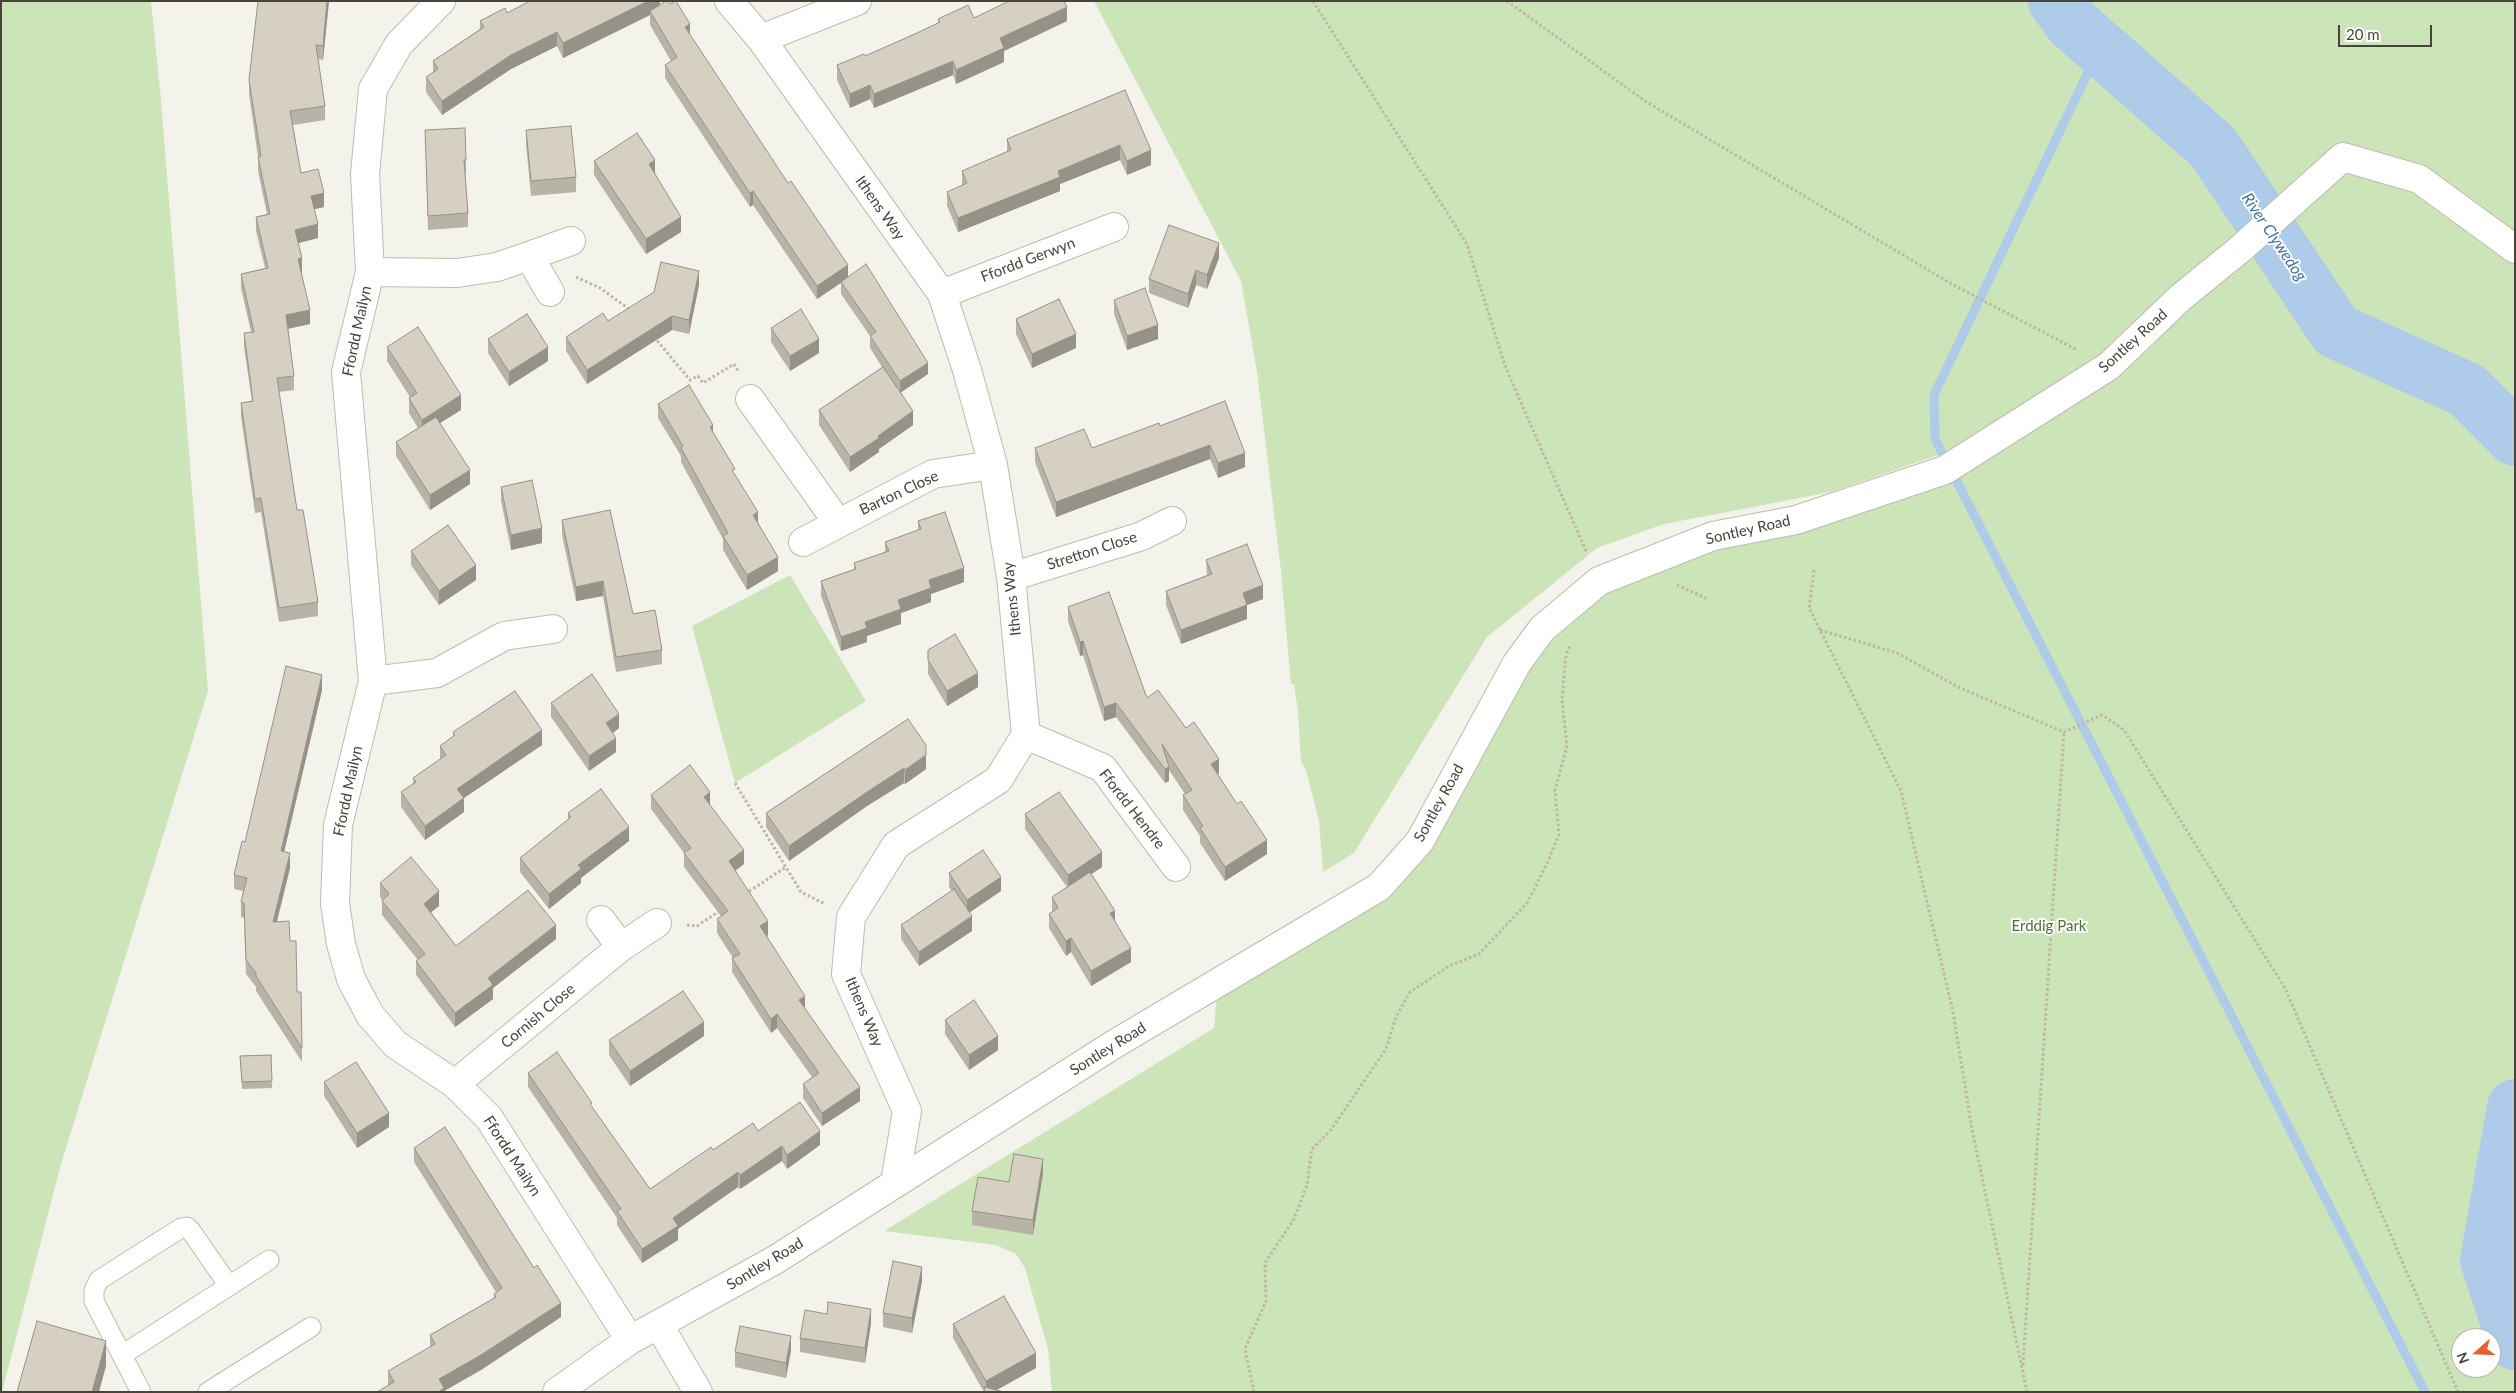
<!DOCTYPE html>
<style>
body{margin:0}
#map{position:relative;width:2516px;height:1393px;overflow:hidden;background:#f4f3eb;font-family:Lato,sans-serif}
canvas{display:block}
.frame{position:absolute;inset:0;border:2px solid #48443a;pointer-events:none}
.north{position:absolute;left:2451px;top:1328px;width:50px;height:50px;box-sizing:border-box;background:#fff;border:1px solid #b6b4b0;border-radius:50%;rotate:250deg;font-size:14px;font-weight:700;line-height:20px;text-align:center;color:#48443a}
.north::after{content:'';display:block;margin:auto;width:18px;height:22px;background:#e66130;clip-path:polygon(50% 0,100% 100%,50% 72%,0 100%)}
.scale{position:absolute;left:2338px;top:25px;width:94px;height:22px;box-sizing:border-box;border:2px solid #48443a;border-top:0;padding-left:6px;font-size:15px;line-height:18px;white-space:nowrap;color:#48443a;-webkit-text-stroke:4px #fff;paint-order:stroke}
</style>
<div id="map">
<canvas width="2516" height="1393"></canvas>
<div class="frame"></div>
<div class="north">N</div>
<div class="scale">20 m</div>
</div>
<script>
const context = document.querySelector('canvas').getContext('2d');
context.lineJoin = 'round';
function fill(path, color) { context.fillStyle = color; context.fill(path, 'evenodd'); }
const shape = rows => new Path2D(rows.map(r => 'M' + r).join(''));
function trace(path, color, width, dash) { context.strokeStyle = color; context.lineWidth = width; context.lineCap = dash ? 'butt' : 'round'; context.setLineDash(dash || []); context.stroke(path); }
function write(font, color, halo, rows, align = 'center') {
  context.font = font + ' Lato,sans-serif'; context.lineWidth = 4; context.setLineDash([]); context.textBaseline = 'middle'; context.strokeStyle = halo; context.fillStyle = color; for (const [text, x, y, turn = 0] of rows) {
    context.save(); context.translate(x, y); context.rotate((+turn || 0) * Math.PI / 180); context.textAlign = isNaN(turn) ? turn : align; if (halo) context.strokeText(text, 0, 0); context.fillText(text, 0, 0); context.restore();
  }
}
fill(shape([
 [1,1,151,1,161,100,208,691,61,1164,2,1392],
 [1094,1,2515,1,2515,1392,1052,1392,1048,1349,1025,1268,1016,1254,996,1245,884,1231,1214,1028,1218,981,1379,887,1517,663,1599,581,1945,470,2109,366,2263,227,2244,226,2110,352,1962,447,1831,492,1664,524,1597,548,1487,637,1354,853,1323,872,1319,821,1306,770,1301,762,1298,711,1294,684,1291,684,1281,571,1257,372,1241,281],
 [2461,1338,2491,1338,2491,1368,2461,1368],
 [790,575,866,701,735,783,692,626]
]), '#cbe4b8');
trace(shape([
 [2100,47,1934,395,1935,439,2425,1392]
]), '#aecbea', 9);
trace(shape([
 [2056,1,2072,23,2213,147,2336,331,2467,390,2515,438],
 [2515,1107,2488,1260,2515,1342]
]), '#aecbea', 56);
const lane = shape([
 [122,1355,229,1286],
 [141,1392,94,1301,94,1290,99,1280,181,1228,187,1227,191,1231,229,1286,269,1260],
 [208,1392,311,1327]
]);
const street = shape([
 [441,1,399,44,373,89,365,174,370,272,346,372,373,681,338,825,335,903,341,944,351,979,370,1015,395,1044,455,1084,489,1118,630,1340],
 [729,1,761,39,942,294,967,370,993,465,1011,577,1026,735,998,780,896,845,851,917,846,974,907,1111,895,1183],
 [761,39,857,1],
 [370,272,457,273,497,267,529,256],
 [550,292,529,256,571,241],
 [942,294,1114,227],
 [750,399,838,523],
 [803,542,933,474,993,465],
 [1011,577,1142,536,1172,521],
 [373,681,437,673,504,636,553,629],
 [1026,735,1103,768,1176,867],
 [601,920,621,947],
 [455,1084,621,947,657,923],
 [659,1325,698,1392],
 [557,1392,630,1340,775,1260,1113,1045,1379,887,1420,841,1517,663,1542,629,1599,581,1713,536,1796,520,1945,470,2109,366,2180,298,2239,250,2343,157,2419,179,2515,249]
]);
trace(lane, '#bfbbae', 21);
trace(street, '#bfbbae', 30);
trace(shape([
 [1313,1,1467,244,1505,366,1587,553],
 [1507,1,1645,101,1950,283,2077,350],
 [576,277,600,288,632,311],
 [654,337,690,380,698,376,703,383,734,364,738,371],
 [1814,570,1809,608,1901,791,1953,1012,1972,1129,2027,1392],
 [1677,585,1708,599],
 [1820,630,1897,653,1960,688,2064,732,2102,715,2124,730,2285,988,2458,1392],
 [735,783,801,892,825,904],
 [745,894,786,867],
 [687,925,697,926,721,910],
 [2023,1365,2064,732],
 [1254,1392,1245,1349,1266,1301,1265,1263,1294,1219,1307,1185,1312,1149,1330,1131,1386,1049,1396,1017,1410,992,1449,966,1479,954,1527,903,1547,864,1559,834,1555,790,1567,746,1562,700,1566,654,1570,646]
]), '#bfb8a1', 3, [2.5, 2.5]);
trace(lane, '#fff', 19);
trace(street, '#fff', 28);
fill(shape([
 [329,1,323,60,318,59,325,106,325,120,293,125,301,173,324,207,314,209,318,238,298,243,302,272,301,272,310,324,288,329,294,376,294,390,279,392,297,510,318,602,318,616,279,622,261,512,255,513,241,417,241,403,252,401,244,347,244,333,251,332,241,288,241,274,265,268,256,231,256,217,267,214,258,171,258,157,249,94,249,80],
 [660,1,660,5,690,35,848,277,928,374,901,392,913,425,879,449,879,452,850,472,819,425,819,410,882,367,870,348,870,336,841,294,841,283,817,299,753,205,750,207,665,78,665,65,671,61,650,25,650,15,563,58,557,46,511,69,442,115,426,92,426,77,433,73,433,61,480,29,480,21,507,13],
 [974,18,1067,21,1004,51,1004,62,956,84,953,75,874,108,870,99,850,108,837,80,837,65,865,56,917,33,938,23,938,19],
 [1125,90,1151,165,1127,175,1120,160,1060,184,1060,191,958,232,947,206,947,192,962,186,962,171,1007,152,1007,139],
 [425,130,466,160,466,174,465,174,468,213,468,227,428,230],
 [526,130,576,177,576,192,531,196,526,144],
 [594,161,655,173,681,232,646,254,594,175],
 [1219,258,1207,289,1196,285,1188,308,1149,293,1149,279],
 [699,285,689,334,672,330,587,384,566,351,566,337],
 [1114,300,1158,339,1127,350,1114,314],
 [1016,319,1076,348,1032,368,1016,334],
 [771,328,819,353,790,371,771,342],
 [488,339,548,361,509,386,488,353],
 [387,347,461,410,440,423,470,484,430,510,396,456,396,442,418,428,409,413,409,398,410,397,387,361],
 [1225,401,1245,467,1218,478,1210,459,1056,517,1035,462,1035,448,1092,448,1160,426],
 [658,404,713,432,735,475,758,522,778,571,747,590,723,550,723,539,681,462,681,456,658,418],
 [501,487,542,543,511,550,501,501],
 [562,520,633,614,662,650,662,664,616,672,603,596,576,601,562,535],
 [918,521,964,582,931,594,931,602,901,613,901,624,867,636,867,642,841,651,821,596,821,581,854,569,854,563,885,552,885,542,918,530],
 [411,551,476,580,439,605,411,565],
 [1206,560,1263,599,1247,605,1247,619,1181,644,1166,605,1166,591,1207,575],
 [1068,607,1147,698,1219,773,1218,774,1267,854,1225,881,1200,843,1200,836,1183,810,1183,795,1185,794,1169,770,1169,781,1165,783,1116,717,1104,721,1083,655,1080,656,1068,621],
 [928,650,978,687,947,706,928,674],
 [322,690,284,852,290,868,277,922,290,941,297,992,302,1048,302,1062,256,991,256,987,246,974,244,918,241,917,241,902,243,891,234,889,234,875,245,842],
 [551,703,619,728,613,733,616,752,589,771,551,717],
 [908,719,926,769,905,784,904,783,867,806,789,861,766,827,766,813],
 [453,732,542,745,464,798,464,812,425,840,401,807,401,792,413,784,413,778,440,759,440,746,453,737],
 [651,795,710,805,744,864,735,871,768,935,767,936,805,1008,860,1101,822,1126,803,1098,803,1084,812,1077,777,1028,771,1033,732,972,732,958,733,958,717,933,717,919,721,916,684,867,684,853,651,809],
 [568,813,629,841,581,878,581,883,549,909,520,872,520,858,568,820],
 [1025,814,1102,867,1091,874,1115,921,1131,962,1091,986,1071,952,1066,956,1049,928,1049,914,1052,912,1052,897,1067,887,1025,829],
 [949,873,1001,891,969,913,972,931,919,966,901,939,901,925,952,891,949,887],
 [380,883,439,906,431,912,456,946,556,939,493,988,493,999,455,1027,416,975,416,961,418,960,382,915,382,900,380,897],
 [945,1020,998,1050,969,1070,945,1034],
 [704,1036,630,1086,609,1055,609,1040],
 [271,1055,272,1088,242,1089,240,1056],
 [528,1073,592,1107,650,1189,713,1150,758,1131,820,1145,787,1169,782,1161,740,1189,738,1187,678,1229,678,1240,642,1263,617,1225,617,1218,528,1087],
 [324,1082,389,1127,357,1148,324,1096],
 [414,1148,561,1317,481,1370,444,1391,444,1392,388,1386,388,1371,430,1347,430,1335,494,1298,494,1294,496,1292,414,1162],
 [1043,1173,1033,1235,972,1225,972,1211],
 [922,1281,912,1333,883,1327,883,1313],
 [871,1323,865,1363,800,1352,800,1338],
 [953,1324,1036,1368,997,1390,984,1392,953,1338],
 [791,1350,786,1378,735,1367,735,1352]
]), '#b7b3a7');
fill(shape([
 [327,1,329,1,323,60,323,46],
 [648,1,660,1,660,10,650,11,650,15,563,58,563,43],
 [1067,7,1067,21,1004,51,1004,62,956,84,956,70,1000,38],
 [690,24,690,38,685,27],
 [557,32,557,46,511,69,442,115,442,101,511,55],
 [953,61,953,75,874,108,874,94],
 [870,85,870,99,850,108,850,94],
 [1120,145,1120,160,1060,184,1060,191,958,232,958,218,1058,171],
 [1151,150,1151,165,1127,175,1127,161],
 [655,160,655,175,649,164],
 [753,191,753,205,750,207,750,193],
 [324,193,324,207,311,210,311,196],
 [681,217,681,232,646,254,646,239],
 [318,224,318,238,295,244,295,230],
 [1219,243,1219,258,1207,289,1207,275],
 [302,258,302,272,298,273,298,259],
 [848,265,848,278,817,299,817,286],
 [1196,270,1196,285,1188,308,1188,294],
 [699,271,699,285,689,334,689,320],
 [310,310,310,324,286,329,286,315],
 [672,316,672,330,587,384,587,370],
 [1158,325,1158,339,1127,350,1127,336],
 [1076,334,1076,348,1032,368,1032,354],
 [819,339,819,353,790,371,790,356],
 [548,347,548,361,509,386,509,372],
 [928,363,928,374,900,393,900,381],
 [461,395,461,410,422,434,422,420],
 [913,411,913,425,879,449,879,452,850,472,850,457,878,436],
 [713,425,713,439,710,427],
 [1210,445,1210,459,1056,517,1056,502],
 [1245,453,1245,467,1218,478,1218,463],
 [470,470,470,484,430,510,430,495],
 [758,512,758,527,753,515],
 [542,528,542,543,511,550,511,535],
 [778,557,778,571,747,590,747,575],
 [476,565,476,580,439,605,439,591],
 [964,568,964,582,931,594,931,602,901,613,901,624,867,636,867,642,841,651,841,637,865,622,929,580],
 [603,581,603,596,576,601,576,587],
 [1263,585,1263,599,1247,605,1247,619,1181,644,1181,630,1243,593],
 [1083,641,1083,655,1080,656,1080,642],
 [978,673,978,687,947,706,947,691],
 [322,675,322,690,281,865,281,851],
 [1116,703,1116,717,1104,721,1104,707],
 [619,714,619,728,606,738,606,723],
 [542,730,542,745,464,798,464,812,425,840,425,826,457,789],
 [616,738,616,752,589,771,589,756],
 [926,755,926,769,905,784,905,770],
 [1219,759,1219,773,1211,778,1211,764],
 [1169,767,1169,781,1165,783,1165,769],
 [904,768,904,783,867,806,789,861,789,846,867,792],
 [710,792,710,806,704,797],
 [629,827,629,841,581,878,581,883,549,909,549,894,578,865],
 [1267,840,1267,854,1225,881,1225,867],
 [744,850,744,864,729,875,729,861],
 [1102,852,1102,867,1068,890,1068,875],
 [290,853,290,868,273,936,273,922],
 [1001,877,1001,891,967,914,967,900],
 [439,891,439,906,424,918,424,904],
 [1115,911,1115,925,1110,913],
 [972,916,972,931,919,966,919,952],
 [768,921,768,935,760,940,760,926],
 [556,925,556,939,493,988,493,999,455,1027,455,1013,488,978],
 [1071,938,1071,952,1066,956,1066,941],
 [1131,948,1131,962,1091,986,1091,971],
 [805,996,805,1010,799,1000],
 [777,1014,777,1028,771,1033,771,1019],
 [704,1022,704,1036,630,1086,630,1071],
 [998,1036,998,1050,969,1070,969,1055],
 [860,1087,860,1101,822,1126,822,1113],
 [389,1113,389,1127,357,1148,357,1133],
 [820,1131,820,1145,787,1169,787,1155],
 [782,1146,782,1161,740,1189,740,1175],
 [1043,1159,1043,1173,1033,1235,1033,1220],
 [738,1172,738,1187,678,1229,678,1240,642,1263,642,1249,673,1218],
 [922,1267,922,1281,912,1333,912,1318],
 [561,1303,561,1317,481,1370,444,1391,444,1392,438,1392,439,1379],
 [871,1309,871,1323,865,1363,865,1348],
 [791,1336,791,1350,786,1378,786,1363],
 [106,1341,106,1366,99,1392,92,1392],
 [1036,1353,1036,1368,993,1392,986,1392,986,1381]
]), '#959288');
const building = shape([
 [258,1,327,1,323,46,316,45,325,106,290,111,301,173,318,169,324,193,311,196,318,224,295,230,302,258,298,259,310,310,286,315,294,376,277,378,297,510,303,510,318,602,279,608,261,498,255,499,241,403,253,401,244,333,254,332,241,274,268,268,256,217,270,214,258,157,261,156,249,80,258,1],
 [530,1,648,1,563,43,557,32,511,55,442,101,426,77,438,69,433,61,484,27,480,21,505,8,507,13,530,1],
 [666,1,668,1,670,4,675,1,676,1,690,24,685,27,788,183,791,181,848,265,817,286,753,191,750,193,665,65,677,57,650,11,666,1],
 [1009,1,1064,1,1067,7,1000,38,1004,48,956,70,953,61,874,94,870,85,850,94,837,65,864,54,865,56,917,33,940,22,938,19,968,5,974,18,1009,1],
 [1125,90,1151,150,1127,161,1120,145,1058,171,1060,177,958,218,947,192,967,183,962,171,1011,150,1007,139,1125,90],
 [571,126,576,177,531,181,526,130,571,126],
 [465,128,466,160,464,160,468,213,428,216,425,130,465,128],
 [637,133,655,160,649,164,681,217,646,239,594,161,637,133],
 [1169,225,1219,243,1207,275,1196,270,1188,294,1149,279,1169,225],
 [661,262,699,271,689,320,672,316,587,370,566,337,603,313,608,321,654,292,661,262],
 [866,264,928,363,900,381,870,336,876,332,841,282,866,264],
 [1145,288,1158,325,1127,336,1114,300,1145,288],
 [1059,299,1076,334,1032,354,1016,319,1059,299],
 [801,309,819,339,790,356,771,328,801,309],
 [527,314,548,347,509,372,488,339,527,314],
 [418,327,461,395,422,420,409,398,417,393,387,347,418,327],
 [883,367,913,411,878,436,879,438,850,457,819,410,883,367],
 [689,385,713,425,710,427,735,469,732,470,758,512,753,515,778,557,747,575,723,536,728,533,681,448,683,446,658,404,689,385],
 [1225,401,1245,453,1218,463,1210,445,1056,502,1035,448,1084,429,1092,448,1159,423,1160,426,1225,401],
 [436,417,470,470,430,495,396,442,436,417],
 [532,480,542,528,511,535,501,487,532,480],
 [610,510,633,614,655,610,662,650,616,657,603,581,576,587,562,520,610,510],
 [945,512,964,568,929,580,931,588,898,600,901,609,865,622,867,628,841,637,821,581,856,569,854,563,889,551,885,542,921,529,918,521,945,512],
 [448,525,476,565,439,591,411,551,448,525],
 [1247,544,1263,585,1243,593,1247,605,1181,630,1166,591,1212,574,1206,560,1247,544],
 [1109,592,1147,698,1158,690,1186,728,1194,722,1219,759,1211,764,1237,804,1241,801,1267,840,1225,867,1200,828,1203,826,1183,795,1192,790,1162,744,1169,767,1165,769,1116,703,1104,707,1083,641,1080,642,1068,607,1109,592],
 [955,634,978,673,947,691,928,660,928,650,955,634],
 [286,666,322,675,281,851,290,853,273,922,289,921,290,941,296,941,297,992,301,992,302,1048,256,976,256,973,246,960,244,903,241,902,247,878,234,875,242,841,245,842,286,666],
 [592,674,619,714,606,723,616,738,589,756,551,703,592,674],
 [515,691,542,730,457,789,464,798,425,826,401,792,416,782,413,778,446,755,440,746,455,735,453,732,515,691],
 [908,719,926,745,926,755,905,770,904,768,867,792,789,846,766,813,908,719],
 [690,765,710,792,704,797,744,850,729,861,768,921,760,926,805,996,799,1000,860,1087,822,1113,803,1084,819,1073,777,1014,771,1019,732,958,740,954,717,919,728,911,684,853,691,848,651,795,690,765],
 [601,789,629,827,578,865,581,869,549,894,520,858,571,817,568,813,601,789],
 [1059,792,1102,852,1068,875,1025,814,1059,792],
 [983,850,1001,877,967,900,949,873,983,850],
 [411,857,439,891,424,904,456,946,528,890,556,925,488,978,493,985,455,1013,416,961,425,954,382,901,389,894,380,883,411,857],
 [1090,872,1115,911,1110,913,1131,948,1091,971,1071,938,1066,941,1049,914,1058,908,1052,897,1090,872],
 [954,889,972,916,919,952,901,925,954,889],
 [683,991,704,1022,630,1071,609,1040,683,991],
 [974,1000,998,1036,969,1055,945,1020,974,1000],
 [557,1052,592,1103,590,1104,650,1189,711,1147,713,1150,753,1123,758,1131,800,1102,820,1131,787,1155,782,1146,740,1175,738,1172,673,1218,678,1226,642,1249,617,1211,621,1209,528,1073,557,1052],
 [271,1055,272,1081,242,1082,240,1056,271,1055],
 [356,1062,389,1113,357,1133,324,1082,356,1062],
 [445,1127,534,1268,537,1265,561,1303,481,1355,439,1379,444,1388,438,1392,377,1392,394,1382,388,1371,435,1344,430,1335,496,1297,494,1294,502,1288,414,1148,445,1127],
 [1014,1154,1043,1159,1033,1220,972,1211,978,1177,1009,1182,1014,1154],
 [893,1261,922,1267,912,1318,883,1313,893,1261],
 [1004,1296,1036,1353,986,1381,953,1324,1004,1296],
 [828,1302,871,1309,865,1348,800,1338,805,1310,827,1314,828,1302],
 [37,1321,106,1341,92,1392,17,1392,37,1321],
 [740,1326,791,1336,786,1363,735,1352,740,1326],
 [985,1387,1004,1392,984,1392,985,1387]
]);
fill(building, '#d5d0c2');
trace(building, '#959288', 1);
write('15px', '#48443a', '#fff', [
 ["Ithens Way",880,208,55],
 ["Ffordd Gerwyn",1028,260,-21],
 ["Ffordd Mailyn",357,331,-78],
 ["Sontley Road",2133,341,-42],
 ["Barton Close",899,493,-25],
 ["Sontley Road",1748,530,-13],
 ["Stretton Close",1092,551,-18],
 ["Ithens Way",1012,599,-96],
 ["Ffordd Mailyn",348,791,-78],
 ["Sontley Road",1439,803,-61],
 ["Ffordd Hendre",1132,809,52],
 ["Ithens Way",864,1012,67],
 ["Cornish Close",538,1016,-40],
 ["Sontley Road",1108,1049,-32],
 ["Ffordd Mailyn",512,1156,57],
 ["Sontley Road",765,1264,-31]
]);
write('15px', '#437531', '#fff', [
 ["Erddig Park",2049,926]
]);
write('italic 16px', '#3c6fab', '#fff', [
 ["River Clywedog",2274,237,56]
]);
</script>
